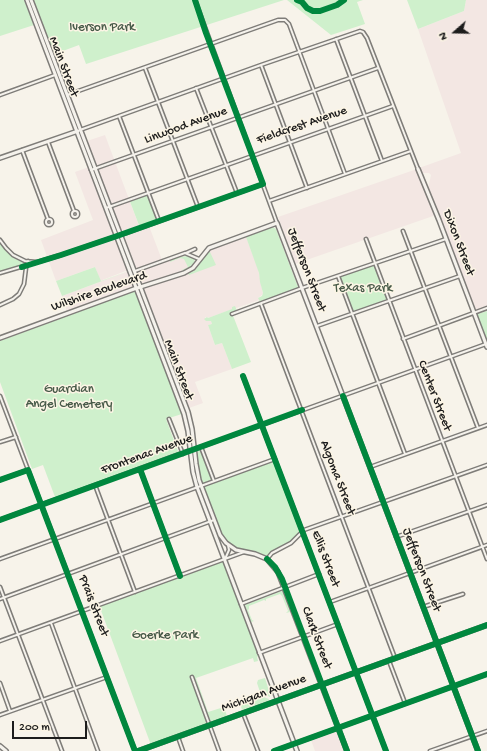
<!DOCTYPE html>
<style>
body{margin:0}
#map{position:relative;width:487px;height:751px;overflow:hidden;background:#f7f3ea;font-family:"Gochi Hand",sans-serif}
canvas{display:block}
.north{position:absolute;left:435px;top:12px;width:40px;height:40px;-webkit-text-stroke:3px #fcf5e5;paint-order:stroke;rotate:250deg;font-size:11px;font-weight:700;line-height:16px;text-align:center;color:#1c1c1c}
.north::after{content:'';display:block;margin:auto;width:14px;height:18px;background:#1c1c1c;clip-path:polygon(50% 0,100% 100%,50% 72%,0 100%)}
.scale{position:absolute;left:12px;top:721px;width:75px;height:18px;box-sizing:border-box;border:2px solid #1c1c1c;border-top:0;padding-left:5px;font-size:12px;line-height:14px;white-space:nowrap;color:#1c1c1c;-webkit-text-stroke:3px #fcf5e5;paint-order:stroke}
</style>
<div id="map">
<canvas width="487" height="751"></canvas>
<div class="north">N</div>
<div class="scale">200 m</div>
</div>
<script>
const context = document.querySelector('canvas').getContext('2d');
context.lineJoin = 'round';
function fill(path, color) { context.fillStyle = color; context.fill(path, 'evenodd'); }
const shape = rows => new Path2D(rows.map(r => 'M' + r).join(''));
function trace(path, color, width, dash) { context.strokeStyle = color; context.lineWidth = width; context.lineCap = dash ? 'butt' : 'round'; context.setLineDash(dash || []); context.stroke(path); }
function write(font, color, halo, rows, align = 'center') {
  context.font = font + ' "Gochi Hand",sans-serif'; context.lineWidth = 3; context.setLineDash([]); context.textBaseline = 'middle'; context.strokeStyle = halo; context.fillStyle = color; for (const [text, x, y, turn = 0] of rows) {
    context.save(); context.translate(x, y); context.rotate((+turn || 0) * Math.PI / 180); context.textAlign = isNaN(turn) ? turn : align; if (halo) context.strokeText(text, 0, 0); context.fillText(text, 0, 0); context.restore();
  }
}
fill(shape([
 [466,0,487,0,487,307,477,310,475,308,428,189,431,175,429,173,422,173,419,168,461,153,418,29,464,11],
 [105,135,139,226,124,231,121,229,87,141],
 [89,167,128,270,100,281,95,267,56,281,41,240,93,220,75,172],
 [417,169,436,215,295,264,278,217],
 [149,226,162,260,137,268,135,266,125,238,127,235],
 [246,237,258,268,263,294,258,298,259,300,208,318,207,317,205,317,207,321,211,321,212,324,208,325,215,345,222,343,232,369,195,382,203,403,189,408,137,271,185,253,201,259,210,249],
 [129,271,134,285,133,288,67,312,62,296],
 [336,731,338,732,345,751,315,751,311,740]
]), '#f3e7e3');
fill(shape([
 [0,0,24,0,34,25,0,36],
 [31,0,284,0,86,64,79,45,52,55],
 [287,0,363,0,357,2,365,24,331,35],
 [407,0,466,0,464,11,418,29],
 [148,193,159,221,140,228,129,199],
 [273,227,276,229,298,287,297,288,260,302,258,298,262,296,263,293,260,282,259,273,246,237],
 [0,240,13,255,25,261,38,262,0,273],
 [208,252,210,252,216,265,189,275,188,273,196,268,202,258],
 [186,256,194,259,195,262,187,270,183,271,182,270,188,267,184,259,180,258,170,262,170,260,180,257],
 [375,264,388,301,351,314,338,276],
 [95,267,101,281,129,271,62,296,56,281],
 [135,291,182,414,166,419,179,454,55,497,43,465,32,469,0,382,0,341],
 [235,306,237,311,232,313,251,362,232,369,222,343,215,345,208,325,212,324,211,321,206,321,204,319,207,317,208,318,232,309,232,307],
 [487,311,487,341,478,316,478,314],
 [200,450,211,479,215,481,276,459,302,532,291,542,265,556,237,549,231,546,222,535,204,489,198,465,197,452],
 [224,560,260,655,257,657,258,661,254,662,253,658,196,678,208,712,224,707,227,716,151,745,99,605],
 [282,591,290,612,286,613,288,611,282,596,280,594,266,599,266,601,264,600,249,606,249,609,248,610,252,620,254,621,251,622,245,605],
 [265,678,270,694,270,697,260,692,257,683,258,680],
 [258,695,269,699,268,701,242,710,240,703,257,697]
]), '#cff0cc');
const street = shape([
 [195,0,277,223],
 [336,39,382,161],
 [261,65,307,188],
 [145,68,198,207],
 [196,88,237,193],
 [0,95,55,75],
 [67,95,278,20,285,20,289,24,345,174],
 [119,116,159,221],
 [80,130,261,65,360,31,363,32,367,38,418,169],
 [48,142,74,211],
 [22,150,48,219],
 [91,170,378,68],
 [269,201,411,151],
 [106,208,393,106],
 '72 214a3 3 0 1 1 6 0a3 3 0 1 1-6 0Z',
 '46 222a3 3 0 1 1 6 0a3 3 0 1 1-6 0Z',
 [403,231,478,428],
 [121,235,263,184],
 [366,239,487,559],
 [0,240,6,248,13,255,25,261,36,262],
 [186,253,195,249],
 [135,271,185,253,199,259],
 [0,273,61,255,117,236],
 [338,276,405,454],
 [261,304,395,658],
 [0,305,13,299,19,294,24,284,26,268,28,261],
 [232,314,302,288,446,239],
 [317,326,460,276],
 [403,339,487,308],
 [243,376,386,751],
 [0,396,135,751],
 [169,419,183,454],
 [0,442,16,437],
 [201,447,214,481],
 [195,449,486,344],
 [370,467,487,425],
 [140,469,180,576],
 [0,480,28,470],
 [95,485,135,592],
 [0,520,190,450],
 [396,537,487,505],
 [0,559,275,459],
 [225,559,229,550,228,545],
 [267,559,272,553,291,543,304,530,487,465],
 [0,587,62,751],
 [0,599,214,520],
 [330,602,487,545],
 [241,604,319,574],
 [423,607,463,594],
 [51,623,98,751],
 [0,641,244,552],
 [259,653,338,624],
 [389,661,405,703],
 [192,677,219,751],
 [0,683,10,711],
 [243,713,258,751],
 [0,715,107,677],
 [178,737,183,751],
 [274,751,487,674],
 [430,751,487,731]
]);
const secondary = shape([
 [0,158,78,131],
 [418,169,439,220,487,347],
 [0,338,134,289,184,273,193,268,209,248,277,223,478,751],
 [0,746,6,751],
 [138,751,487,625]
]);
const primary = shape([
 [27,0,184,414,188,431,193,472,197,487,297,751],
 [31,0,188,412,192,429,196,464,199,480,220,535,226,543,236,550,255,554,267,559,278,572,347,751]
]);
trace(street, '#7f7d79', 5);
trace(secondary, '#7f7d79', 6);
trace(primary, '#7f7d79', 6);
trace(street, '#f5f2ec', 2);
trace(secondary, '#f5f2ec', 3);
trace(primary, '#f5f2ec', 3);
trace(shape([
 [297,0,302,2,307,8,313,11,320,11,337,5,344,0],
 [22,267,61,255,117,236,263,184,206,33,195,0],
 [243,376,386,751],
 [343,396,478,751],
 [140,469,180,576],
 [0,480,28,470,135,751],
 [0,520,302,410],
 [267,559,275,567,282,579,347,751],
 [138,751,487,625],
 [274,751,487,674]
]), '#00873e', 6);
write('13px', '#485b49', '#fcf5e5', [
 ["Iverson Park",102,28],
 ["Texas Park",363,289],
 ["Guardian",69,390],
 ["Angel Cemetery",69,405],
 ["Goerke Park",165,636]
]);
write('13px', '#1c1c1c', '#fcf5e5', [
 ["Main Street",63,67,69],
 ["Linwood Avenue",186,126,-20],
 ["Fieldcrest Avenue",302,126,-19],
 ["Dixon Street",458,243,69],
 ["Jefferson Street",306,270,69],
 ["Wilshire Boulevard",99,292,-19],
 ["Main Street",178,370,69],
 ["Center Street",434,396,69],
 ["Frontenac Avenue",147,455,-20],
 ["Algoma Street",337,478,69],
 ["Ellis Street",325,559,69],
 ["Jefferson Street",421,570,69],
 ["Prais Street",93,606,69],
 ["Clark Street",316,638,69],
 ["Michigan Avenue",264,694,-20]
]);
</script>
